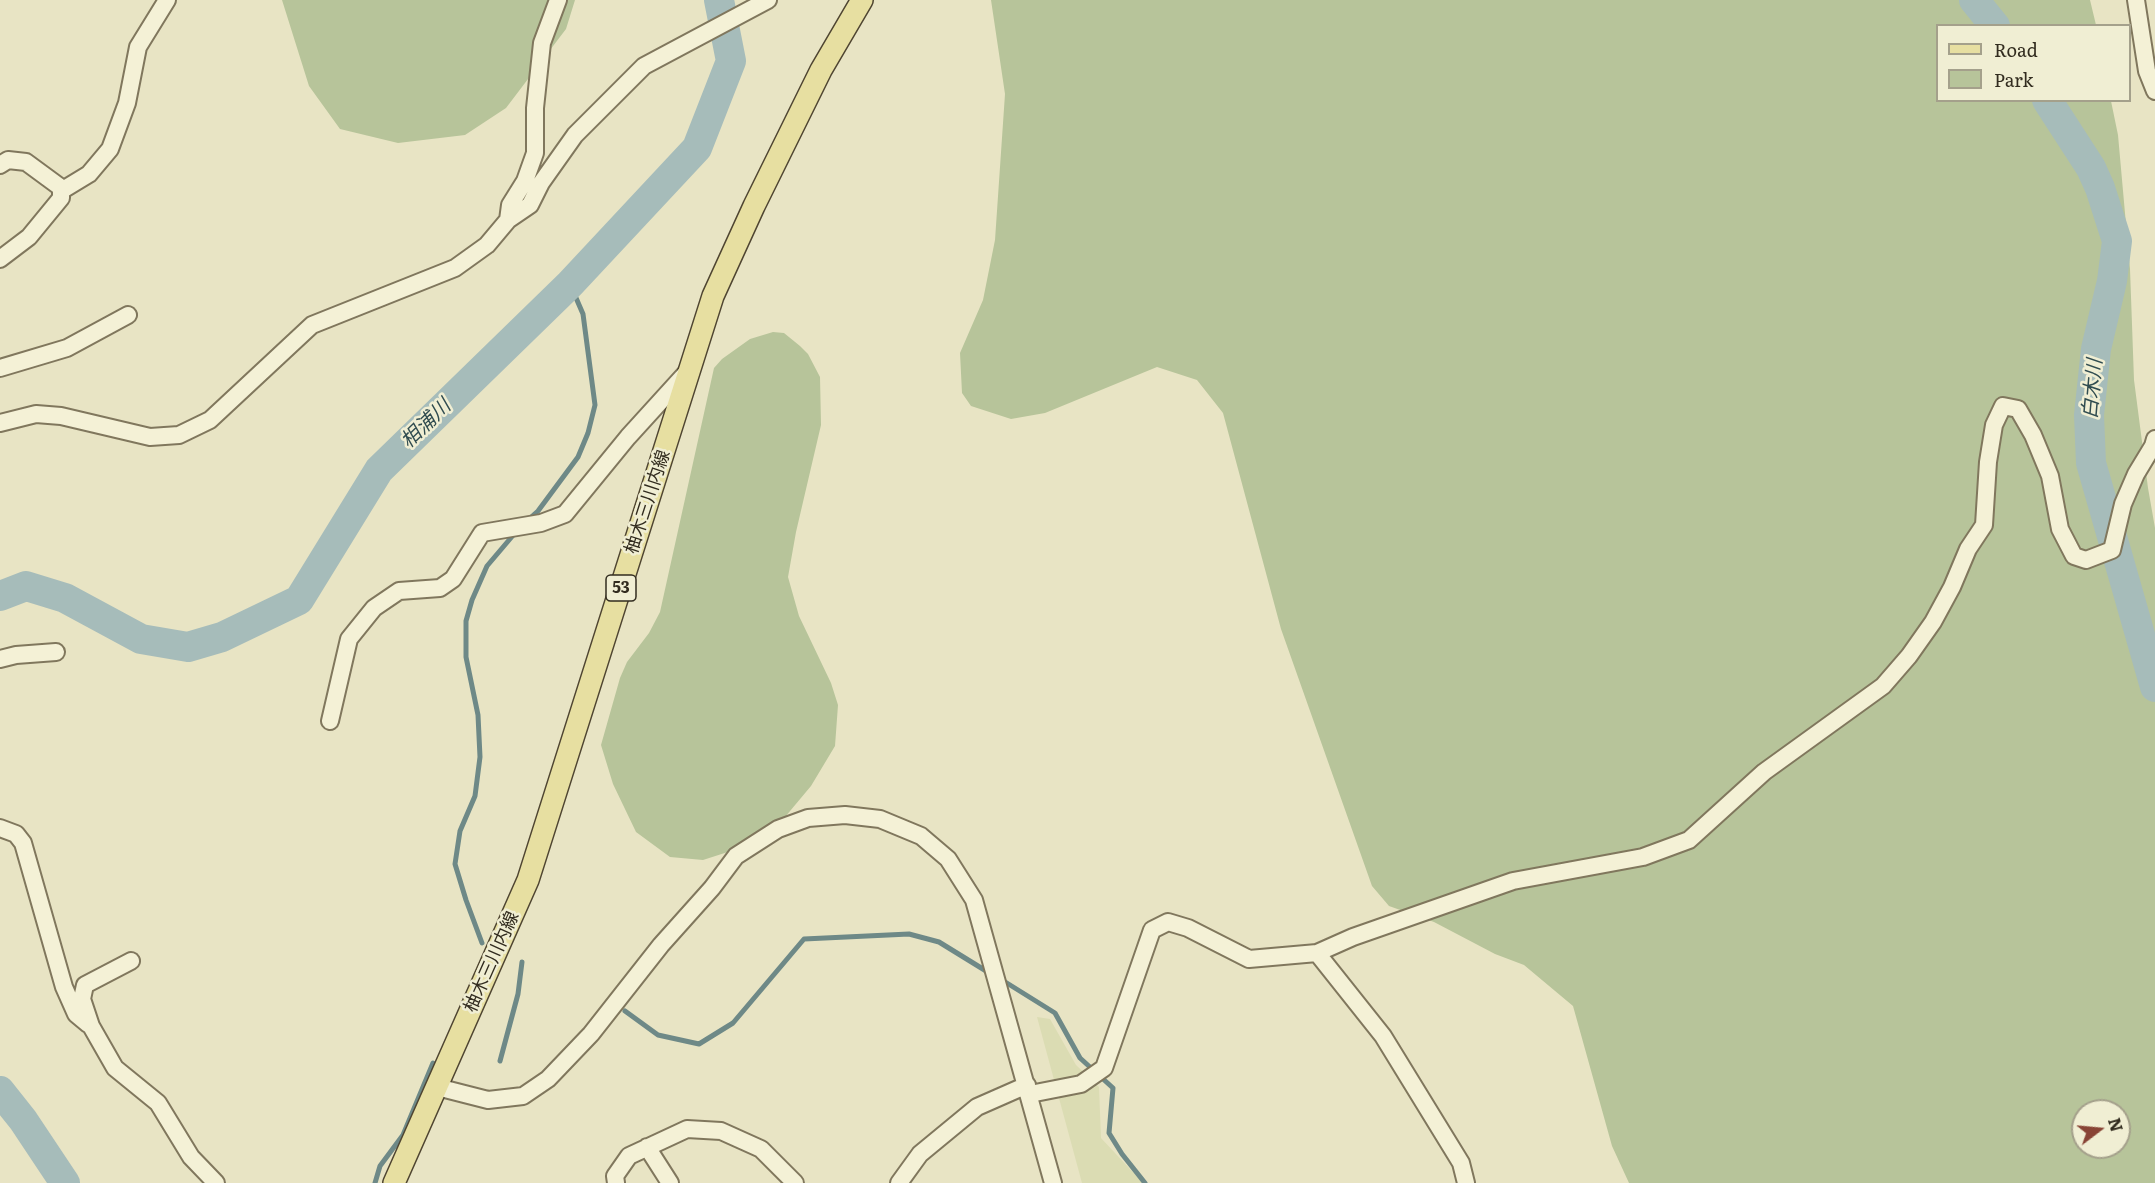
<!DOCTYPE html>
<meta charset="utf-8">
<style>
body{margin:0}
#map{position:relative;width:2155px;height:1183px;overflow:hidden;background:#e8e4c4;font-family:Literata,serif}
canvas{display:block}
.legend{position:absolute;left:1936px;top:24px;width:195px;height:78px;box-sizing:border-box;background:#f0eed3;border:2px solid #a4a08b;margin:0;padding:8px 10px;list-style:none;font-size:18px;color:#322c1f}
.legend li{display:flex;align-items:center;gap:12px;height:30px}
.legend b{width:30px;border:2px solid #a4a08b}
.north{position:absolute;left:2071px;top:1099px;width:60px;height:60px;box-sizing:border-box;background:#f0eed3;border:2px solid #a4a08b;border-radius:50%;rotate:74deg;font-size:16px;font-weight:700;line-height:24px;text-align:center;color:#322c1f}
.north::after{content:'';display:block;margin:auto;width:21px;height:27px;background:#884435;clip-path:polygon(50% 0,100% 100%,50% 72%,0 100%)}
</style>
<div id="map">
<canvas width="2155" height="1183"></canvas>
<ul class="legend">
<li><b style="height:8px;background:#e7dfa1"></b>Road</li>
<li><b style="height:16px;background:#b7c49a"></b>Park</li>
</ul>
<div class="north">N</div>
</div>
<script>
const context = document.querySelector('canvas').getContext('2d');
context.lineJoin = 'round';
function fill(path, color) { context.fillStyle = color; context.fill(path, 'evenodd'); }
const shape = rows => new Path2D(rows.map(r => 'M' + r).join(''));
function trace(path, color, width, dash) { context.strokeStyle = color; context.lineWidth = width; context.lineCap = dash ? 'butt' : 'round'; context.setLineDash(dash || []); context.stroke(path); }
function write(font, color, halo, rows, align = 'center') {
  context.font = font + ' Literata,"Noto Sans JP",serif'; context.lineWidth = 5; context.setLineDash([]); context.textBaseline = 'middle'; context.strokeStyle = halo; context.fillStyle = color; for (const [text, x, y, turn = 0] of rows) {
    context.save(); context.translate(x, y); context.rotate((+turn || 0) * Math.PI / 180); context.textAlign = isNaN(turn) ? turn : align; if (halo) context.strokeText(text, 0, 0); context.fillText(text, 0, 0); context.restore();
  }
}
fill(shape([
 [1037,1017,1050,1019,1076,1065,1099,1087,1101,1138,1143,1183,1082,1183]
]), '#dbdcb3');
fill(shape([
 [282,0,575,0,566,29,506,108,465,135,398,143,340,129,309,86],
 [991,0,2090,0,2096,25,1938,26,1938,100,2111,101,2118,135,2130,269,2134,380,2148,488,2155,528,2155,1183,1629,1183,1612,1146,1573,1006,1524,965,1495,954,1434,922,1389,906,1372,886,1281,629,1223,413,1197,380,1157,367,1045,413,1011,419,971,406,962,393,960,353,983,300,995,240,1005,94],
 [2083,1111,2119,1111,2119,1147,2083,1147],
 [773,332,784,333,800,346,808,354,820,377,821,425,796,532,788,577,799,616,831,683,838,705,835,746,811,786,780,823,734,850,703,860,670,857,636,832,613,784,601,745,620,678,627,662,649,633,660,612,714,368,722,359,750,339]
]), '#b7c49a');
trace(shape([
 [528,520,538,511,578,457,588,433,595,405,583,314,570,284],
 [482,943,466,900,455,864,460,831,475,796,480,757,478,715,466,657,466,621,472,600,487,566,515,533],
 [1002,980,1055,1013,1080,1058,1113,1088,1109,1133,1122,1154,1145,1183],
 [625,1011,658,1035,699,1044,733,1023,804,939,909,934,939,942,991,974],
 [500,1061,518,994,522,962],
 [375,1183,380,1166,403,1135,433,1063]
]), '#6e8987', 5);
trace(shape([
 [1974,0,1995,26],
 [2047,100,2091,168,2100,188,2117,241,2112,281,2096,349,2089,415,2091,463,2155,687],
 [0,596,26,586,65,598,141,639,188,647,222,637,299,600,379,470,570,284,697,148,731,61,719,0],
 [0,1091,23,1120,65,1183]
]), '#a6bcba', 30);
const minor = shape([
 [2136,0,2147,71,2155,91],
 [0,165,8,160,26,162,60,187,61,191,61,198,29,237,0,259],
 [61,191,89,174,110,149,127,103,138,47,167,0],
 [508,220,510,205,525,181,535,153,535,108,542,43,558,0],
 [0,368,67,348,128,315],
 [0,423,36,414,61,416,150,437,179,435,210,420,312,325,455,268,487,245,508,220,530,205,541,183,575,135,644,66,768,0],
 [0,659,16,655,56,652],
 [330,721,349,639,374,608,399,591,440,588,453,579,482,533,541,523,565,514,628,437,688,371],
 [0,828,16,834,23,843,64,987,76,1014,88,1024],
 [1317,953,1383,1036,1461,1163,1466,1183],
 [131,961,85,985,82,999,91,1026,115,1068,158,1103,191,1157,216,1183],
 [437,1087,488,1100,523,1096,548,1079,591,1034,661,945,712,888,736,856,778,829,808,818,845,815,880,819,921,836,948,859,974,900,1053,1183],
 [1030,1094,1081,1084,1104,1068,1152,930,1168,922,1188,928,1249,959,1317,953,1353,937,1513,881,1643,857,1689,840,1764,772,1883,686,1909,656,1933,622,1952,587,1968,549,1984,525,1988,462,1994,425,2003,406,2018,409,2033,435,2050,476,2060,529,2074,556,2086,560,2112,550,2123,504,2136,474,2153,446,2155,439],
 [647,1147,670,1183],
 [616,1183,615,1176,629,1156,687,1129,721,1131,761,1149,795,1183],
 [899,1183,920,1154,977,1107,1027,1085]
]);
const major = shape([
 [394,1183,528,880,713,296,754,206,821,70,862,0]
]);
trace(minor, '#80775d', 20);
trace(major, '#4f4531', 24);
trace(minor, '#f4f1d6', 16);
trace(major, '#e7dfa1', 21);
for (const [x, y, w] of [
 [621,588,30]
]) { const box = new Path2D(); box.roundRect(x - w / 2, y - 13, w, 26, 4.5); context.fillStyle = '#f0eed3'; context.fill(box); trace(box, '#322c1f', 1.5); }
write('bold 16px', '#322c1f', null, [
 ["53",621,588]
]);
write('18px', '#322c1f', '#f0eed3', [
 ["柚木三川内線",648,502,-72],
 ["柚木三川内線",492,962,-66]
]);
write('italic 20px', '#304c50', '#f0eed3', [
 ["白木川",2093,389,-85],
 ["相浦川",426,424,-44]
]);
</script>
